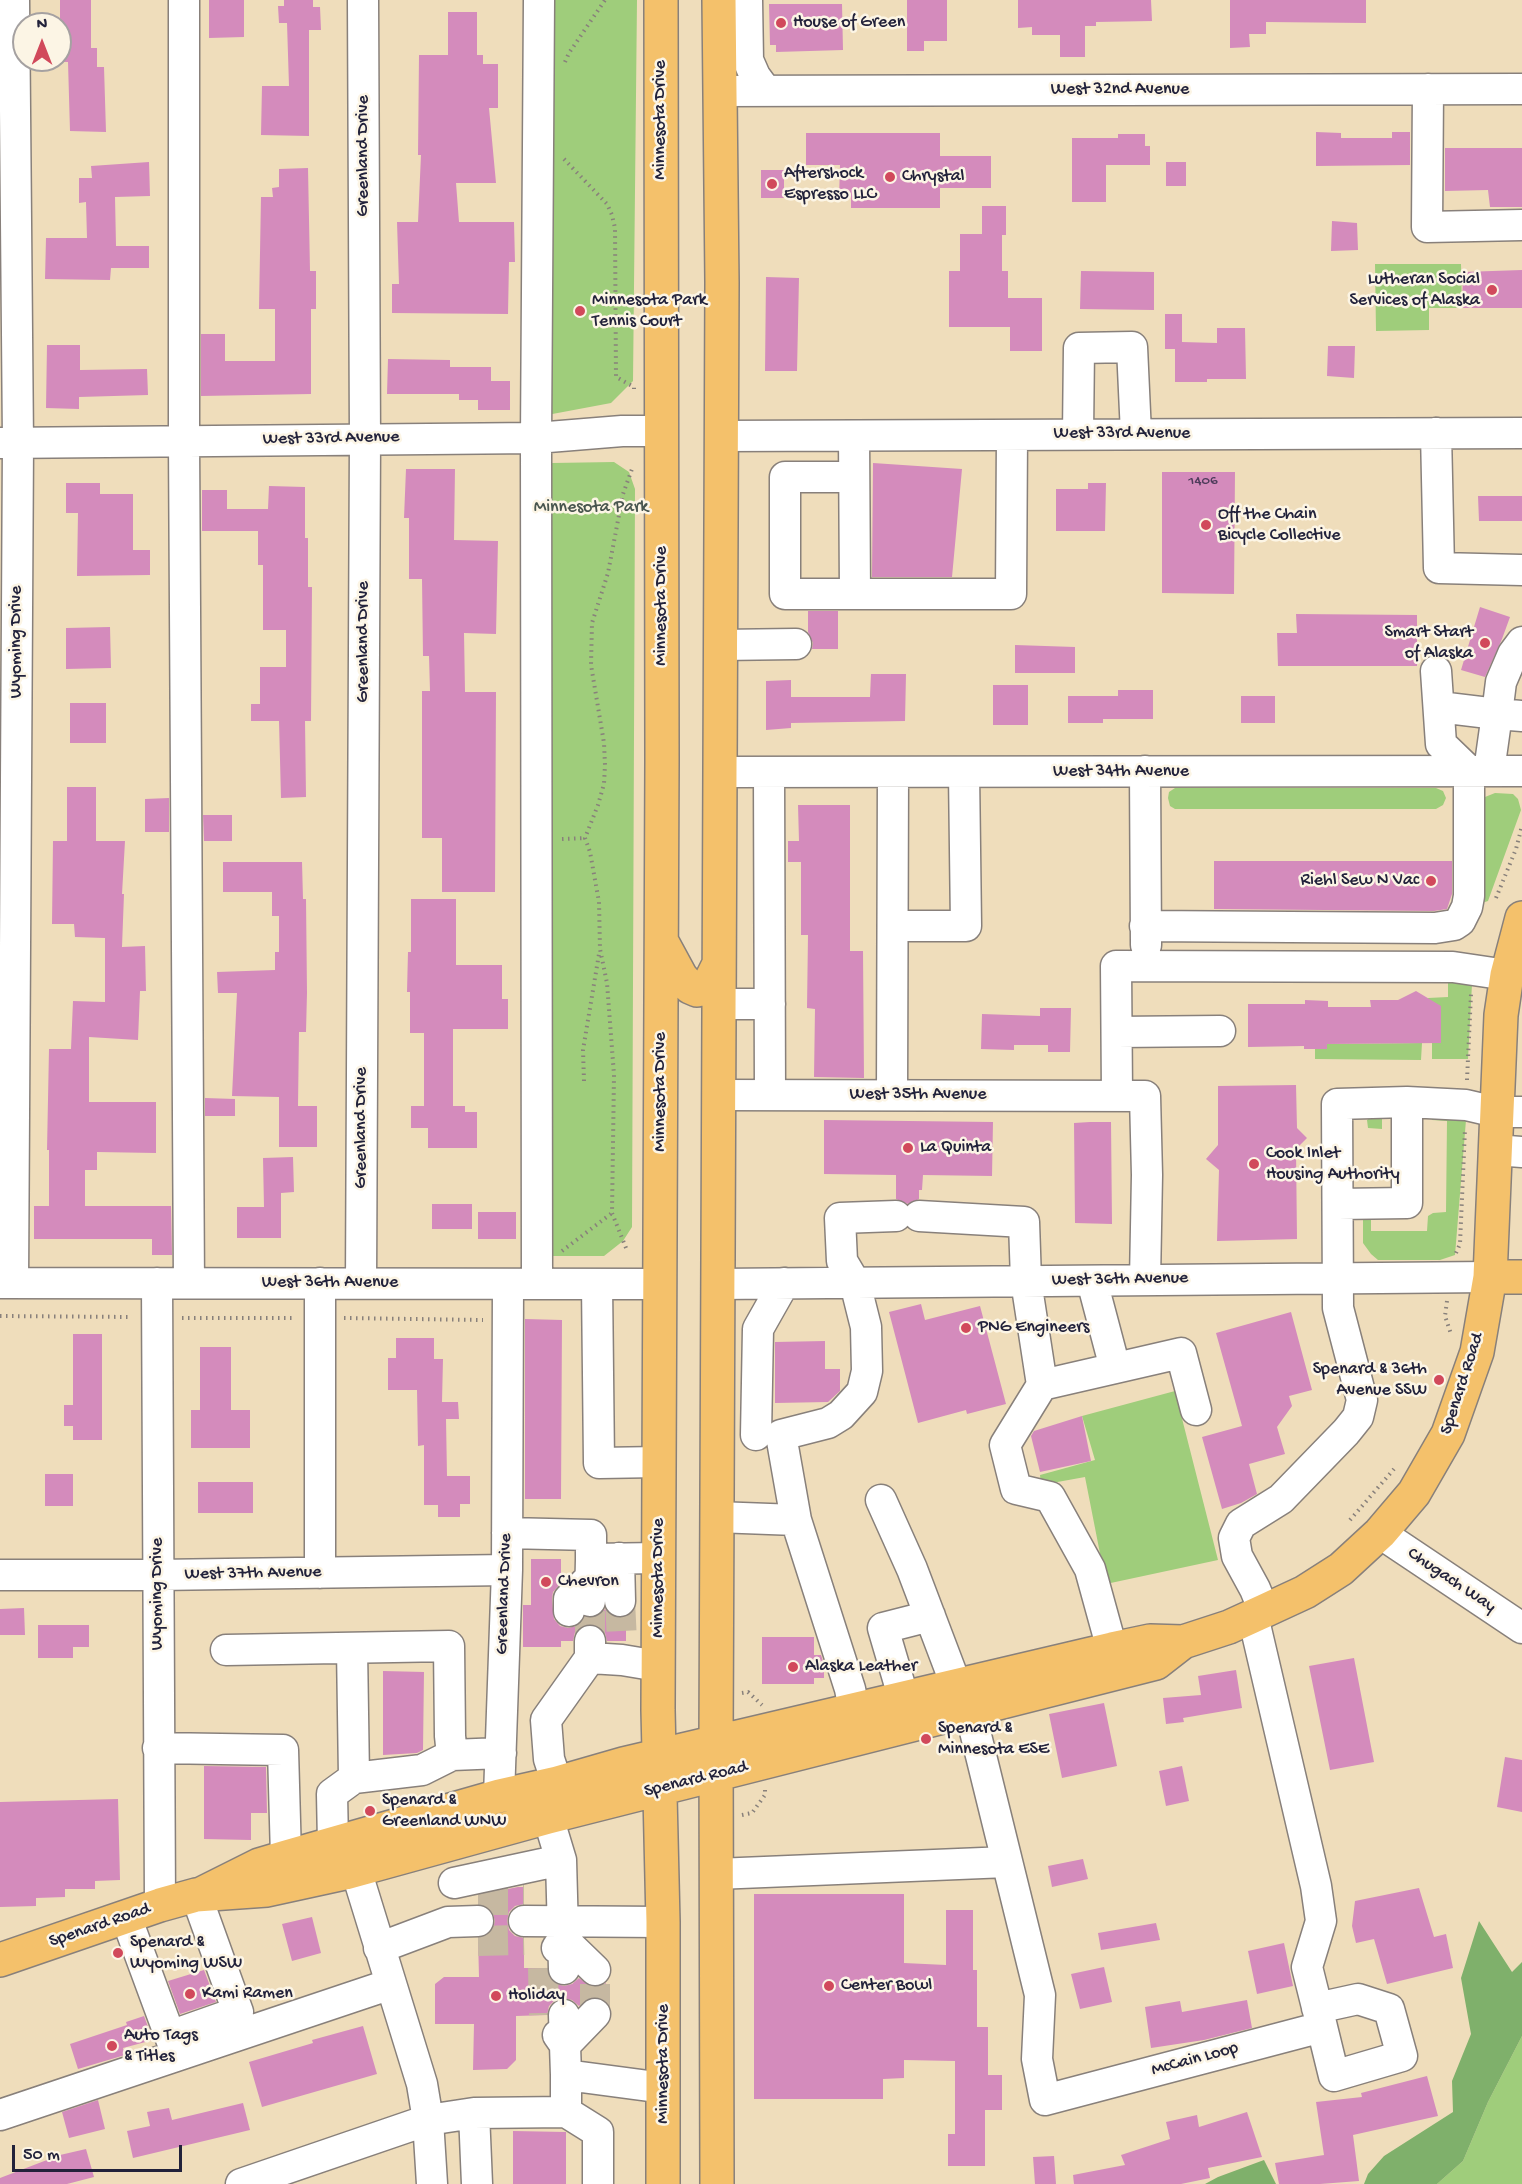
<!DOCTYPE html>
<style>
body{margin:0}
#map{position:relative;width:1522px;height:2184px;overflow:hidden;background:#efddbb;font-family:"Gochi Hand",sans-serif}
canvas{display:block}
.north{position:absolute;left:12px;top:12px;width:60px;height:60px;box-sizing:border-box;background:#fcf5e5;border:2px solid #a5a1a1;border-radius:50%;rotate:0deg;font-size:16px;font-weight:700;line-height:24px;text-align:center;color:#22223b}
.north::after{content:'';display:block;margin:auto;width:21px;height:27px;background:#d1495b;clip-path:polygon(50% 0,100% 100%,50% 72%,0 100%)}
.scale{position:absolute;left:12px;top:2145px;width:170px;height:27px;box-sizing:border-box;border:3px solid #22223b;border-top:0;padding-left:8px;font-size:18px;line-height:21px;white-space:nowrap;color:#22223b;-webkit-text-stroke:4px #fcf5e5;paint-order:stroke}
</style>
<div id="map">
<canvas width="1522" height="2184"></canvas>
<div class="north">N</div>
<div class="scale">50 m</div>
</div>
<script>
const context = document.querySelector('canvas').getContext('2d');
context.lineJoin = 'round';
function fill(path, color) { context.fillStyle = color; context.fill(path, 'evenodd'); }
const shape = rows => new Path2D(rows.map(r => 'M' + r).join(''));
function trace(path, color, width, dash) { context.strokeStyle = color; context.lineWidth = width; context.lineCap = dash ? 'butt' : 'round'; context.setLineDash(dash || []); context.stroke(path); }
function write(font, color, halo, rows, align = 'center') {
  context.font = font + ' "Gochi Hand",sans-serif'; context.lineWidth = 5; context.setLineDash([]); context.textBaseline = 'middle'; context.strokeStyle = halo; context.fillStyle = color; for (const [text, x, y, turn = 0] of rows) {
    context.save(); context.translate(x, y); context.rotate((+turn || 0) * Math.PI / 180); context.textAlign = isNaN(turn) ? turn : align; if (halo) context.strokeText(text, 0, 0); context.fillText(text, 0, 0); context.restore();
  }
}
fill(shape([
 [548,0,637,0,633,381,611,403,547,415],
 [1375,264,1461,264,1462,308,1429,308,1429,330,1376,331],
 [614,462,629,472,635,489,632,1227,623,1241,604,1256,545,1256,547,471,552,463],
 [1175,788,1436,788,1443,791,1446,798,1443,805,1436,809,1175,809,1170,806,1168,798,1169,792],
 [1495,793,1513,794,1518,799,1521,810,1488,901,1485,902,1482,901,1482,802,1485,797],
 [1448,981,1472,984,1468,1059,1432,1059,1432,1043,1441,1043,1441,1010,1423,1014,1428,998,1448,997],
 [1422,1043,1421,1060,1315,1059,1315,1049,1327,1049,1327,1044],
 [1378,1112,1400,1119,1382,1119,1382,1129,1368,1128,1367,1120],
 [1429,1113,1466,1120,1455,1255,1440,1260,1378,1260,1371,1254,1363,1243,1363,1215,1371,1217,1371,1231,1427,1231,1428,1216,1433,1213,1446,1212,1447,1121,1432,1120],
 [1175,1391,1218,1560,1106,1584,1085,1477,1041,1485,1040,1475,1095,1460,1082,1416],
 [1522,2036,1522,2184,1437,2184,1463,2161,1488,2102]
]), '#9fcd7b');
fill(shape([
 [1479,1921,1512,1972,1522,1962,1522,2036,1488,2102,1463,2161,1437,2184,1364,2184,1368,2174,1384,2156,1453,2112,1452,2081,1471,2034,1461,1978],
 [1264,2160,1276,2184,1205,2184,1218,2177]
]), '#7fb06b');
fill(shape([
 [60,0,91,0,91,48,97,48,97,67,104,67,106,132,70,131,68,62,60,62],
 [209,0,244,0,244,37,209,38],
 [284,0,313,0,313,7,320,7,321,30,309,30,309,136,261,135,262,86,289,86,287,23,279,23,278,6,284,6],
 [907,0,947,0,947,41,924,41,924,51,907,51],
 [1018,0,1151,0,1152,21,1096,22,1096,26,1085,26,1085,57,1060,57,1060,35,1032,35,1032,27,1018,28],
 [1230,0,1366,0,1366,23,1266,22,1266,34,1249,34,1250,47,1230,48],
 [769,4,842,4,843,50,776,52,776,45,770,45],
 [448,12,477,12,477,55,483,55,483,64,498,64,498,108,489,108,496,183,456,183,459,222,514,222,515,262,509,262,508,314,392,313,392,284,399,284,397,222,418,222,421,155,418,155,419,55,448,55],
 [1316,132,1341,133,1341,138,1392,138,1392,132,1410,132,1410,165,1316,166],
 [806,133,940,133,940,156,991,156,991,188,940,188,940,208,851,208,851,193,839,199,840,165,806,165],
 [1118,134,1145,134,1145,146,1150,146,1150,165,1106,165,1106,202,1072,202,1072,138,1118,138],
 [1445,148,1522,148,1522,207,1490,207,1488,190,1445,191],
 [149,162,150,196,115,197,116,246,149,246,149,268,111,268,110,280,45,279,46,238,87,238,86,202,79,203,79,178,92,178,91,166],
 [1166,162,1186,162,1186,186,1166,186],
 [308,168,310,271,316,271,316,309,311,309,311,394,201,396,201,334,225,334,225,361,275,361,275,309,259,309,261,197,273,197,272,188,279,187,279,169],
 [761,170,784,170,784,198,761,198],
 [982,206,1006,206,1006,235,1002,235,1002,271,1008,271,1008,298,1042,298,1042,351,1010,351,1010,327,949,327,949,271,960,271,960,234,982,234],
 [1332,221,1357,223,1358,250,1331,251],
 [1522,270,1522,308,1462,308,1463,272],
 [1081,271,1154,272,1154,310,1080,309],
 [766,277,799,278,797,371,765,371],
 [1165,314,1182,314,1182,342,1217,343,1217,328,1245,328,1246,379,1207,379,1207,382,1175,382,1175,349,1165,349],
 [47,345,80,345,80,370,147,369,148,395,79,397,79,409,46,408],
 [1328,346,1355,346,1354,378,1327,376],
 [388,359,450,360,450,367,491,367,491,381,510,381,510,410,478,410,478,400,459,400,459,394,387,394],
 [873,463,962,469,952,577,872,577],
 [406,469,455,469,454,540,498,541,496,634,464,633,465,692,496,692,495,892,442,892,442,838,422,838,422,691,430,691,429,656,423,656,422,579,409,579,409,518,404,518],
 [1162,472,1235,472,1234,594,1162,593],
 [66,483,100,483,100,494,133,494,133,550,150,550,150,575,77,576,78,513,66,513],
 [1088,483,1106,483,1105,531,1056,531,1056,489,1088,489],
 [269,486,305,487,305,538,308,538,308,587,312,587,311,721,305,721,306,797,281,798,279,721,251,721,251,704,260,704,260,667,286,667,286,630,263,630,263,565,258,565,258,531,202,531,202,490,227,490,227,509,268,509],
 [1478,496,1522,496,1522,521,1479,521],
 [1480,607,1510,617,1502,639,1485,677,1461,670],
 [808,611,838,611,838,649,812,649,813,643,808,632],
 [1296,614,1417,615,1417,666,1278,666,1277,633,1297,633],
 [110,627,111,668,66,669,66,628],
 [1015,645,1075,647,1075,673,1015,673],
 [871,674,906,674,905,721,791,723,791,728,766,730,766,681,791,680,791,697,870,697],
 [993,685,1028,685,1028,725,993,725],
 [1118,690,1153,690,1153,719,1103,719,1103,723,1068,723,1068,696,1118,696],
 [1241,696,1275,696,1275,723,1241,723],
 [70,703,106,703,106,743,70,743],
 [67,787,96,787,96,841,125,841,122,894,124,894,122,947,145,946,146,991,140,991,138,1040,89,1037,89,1102,156,1102,156,1153,97,1152,97,1170,85,1170,85,1206,171,1206,172,1255,152,1255,152,1239,34,1239,34,1206,49,1206,49,1150,47,1150,49,1049,71,1049,73,1001,105,1002,105,938,75,937,74,924,52,924,53,841,67,841],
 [169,798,169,832,145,832,145,799],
 [798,805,850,805,850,951,863,951,864,1078,814,1077,815,1009,807,1008,808,935,801,935,801,862,788,862,788,841,799,841],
 [203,815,232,815,232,841,204,841],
 [1214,861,1452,861,1452,894,1447,909,1434,911,1214,909],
 [223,862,302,862,303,899,306,899,307,993,306,1032,299,1032,298,1106,317,1106,317,1147,279,1147,279,1097,232,1096,237,993,218,993,217,972,275,970,275,952,279,952,279,916,272,916,272,892,223,892],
 [411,899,456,899,456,965,502,965,502,999,508,999,508,1029,453,1029,453,1106,465,1106,465,1112,477,1112,477,1148,428,1148,428,1128,411,1128,411,1106,424,1106,424,1033,410,1033,410,992,407,992,408,952,411,952],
 [1416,991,1441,1006,1441,1043,1327,1044,1327,1049,1304,1049,1304,1046,1248,1047,1248,1004,1305,1004,1305,1000,1328,1001,1328,1007,1371,1007,1370,1000,1398,1000],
 [1040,1008,1071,1008,1070,1052,1048,1052,1048,1045,1014,1045,1014,1050,981,1049,982,1014,1040,1016],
 [1296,1085,1297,1128,1307,1138,1296,1149,1297,1239,1217,1241,1219,1170,1206,1159,1218,1145,1218,1086],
 [205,1098,235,1099,235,1116,205,1116],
 [824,1120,993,1122,992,1176,923,1175,922,1190,919,1190,919,1199,908,1204,896,1199,896,1175,824,1174],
 [1090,1122,1111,1122,1112,1224,1075,1223,1074,1123],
 [293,1157,294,1192,281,1193,281,1238,237,1238,237,1207,264,1207,263,1158],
 [432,1204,472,1204,472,1229,432,1229],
 [478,1212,516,1212,516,1239,478,1239],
 [921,1304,925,1320,980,1306,1006,1404,967,1414,966,1410,918,1423,889,1312],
 [1291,1312,1312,1390,1289,1396,1292,1406,1277,1427,1285,1454,1249,1464,1257,1494,1241,1503,1222,1509,1202,1437,1242,1426,1216,1333],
 [525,1319,562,1320,561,1499,525,1499],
 [73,1334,102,1334,102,1440,73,1440,73,1426,64,1426,64,1405,73,1405],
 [396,1338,434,1338,434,1359,443,1359,442,1402,458,1402,459,1419,446,1419,447,1476,470,1476,470,1504,460,1504,460,1517,438,1517,438,1505,424,1505,424,1445,418,1446,417,1390,388,1390,388,1358,396,1358],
 [825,1341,825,1369,840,1369,840,1391,828,1402,775,1403,775,1342],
 [200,1347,231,1347,231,1410,250,1410,250,1448,191,1448,191,1410,200,1410],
 [1082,1416,1091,1461,1040,1472,1031,1436,1034,1431],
 [45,1474,73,1474,73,1506,45,1506],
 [198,1482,253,1482,253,1513,198,1513],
 [531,1559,561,1559,561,1583,553,1592,552,1599,554,1619,560,1626,568,1628,577,1626,585,1617,598,1616,605,1609,612,1616,620,1618,626,1617,626,1641,607,1641,605,1633,599,1626,589,1624,581,1626,575,1632,573,1641,561,1641,561,1647,523,1647,523,1605,531,1605],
 [24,1608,25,1635,0,1635,0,1609],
 [38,1625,89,1625,89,1647,73,1647,73,1658,38,1658],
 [762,1637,814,1637,814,1655,821,1655,824,1664,824,1678,814,1678,814,1684,762,1684],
 [1354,1658,1374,1762,1330,1770,1309,1666],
 [1236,1670,1242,1708,1183,1718,1184,1722,1166,1724,1163,1698,1201,1695,1198,1676],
 [383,1671,424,1672,423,1750,417,1753,383,1755],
 [1104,1703,1117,1766,1062,1778,1049,1714],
 [1505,1757,1522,1760,1522,1812,1497,1807],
 [204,1766,266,1767,267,1813,251,1813,251,1840,204,1839],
 [1182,1766,1189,1801,1166,1806,1159,1771],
 [118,1799,120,1880,95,1881,95,1889,65,1889,65,1897,36,1898,36,1906,0,1907,0,1802],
 [1083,1859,1088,1879,1052,1887,1048,1866],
 [518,1887,523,1887,524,1904,515,1906,509,1912,507,1921,509,1930,515,1936,524,1938,524,1968,547,1968,550,1978,556,1984,564,1986,572,1984,579,1978,591,1987,599,1987,606,1983,606,2001,599,1997,591,1997,579,2006,572,2000,563,1998,554,2001,549,2006,547,2015,516,2016,516,2060,507,2069,473,2070,474,2024,435,2024,435,1984,444,1977,479,1977,478,1938,488,1935,493,1929,495,1921,492,1911,486,1906,478,1904,478,1895],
 [1419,1888,1434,1937,1446,1934,1453,1968,1387,1984,1374,1939,1356,1943,1352,1926,1355,1901],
 [754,1894,904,1894,904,1963,946,1965,946,1910,973,1910,973,1970,977,1970,977,2027,988,2027,988,2075,1002,2075,1002,2110,985,2110,985,2166,948,2166,948,2134,955,2134,955,2061,904,2060,904,2078,883,2079,883,2099,754,2099],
 [312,1917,321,1953,292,1961,282,1924],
 [1156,1923,1160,1940,1101,1950,1098,1933],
 [1284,1943,1293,1986,1257,1994,1248,1951],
 [1104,1967,1112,2002,1080,2009,1071,1974],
 [204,1970,216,2002,180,2014,168,1981],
 [1247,2000,1252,2028,1204,2040,1151,2048,1145,2007,1180,2001,1182,2012],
 [144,2016,153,2040,123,2048,125,2055,78,2069,70,2044,127,2025,126,2022],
 [363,2026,377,2074,262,2107,249,2062,313,2043,312,2040],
 [1427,2076,1438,2116,1353,2135,1359,2181,1320,2184,1279,2184,1275,2163,1324,2155,1316,2102,1362,2097,1361,2093],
 [98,2100,105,2129,69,2138,62,2112],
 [243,2103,250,2130,133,2158,127,2131,150,2126,147,2112,169,2108,172,2120],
 [1247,2112,1262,2157,1208,2168,1210,2178,1181,2184,1074,2184,1073,2175,1125,2165,1121,2155,1170,2139,1166,2122,1197,2115,1199,2127],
 [513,2131,566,2132,566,2184,513,2184],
 [86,2149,94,2177,67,2184,0,2184,0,2178,60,2155],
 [1054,2156,1056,2184,1035,2184,1033,2157]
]), '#d48bbc');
trace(shape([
 [620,1601,622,1641],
 [590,1641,590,1601],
 [478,1900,524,1900],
 [478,1941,524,1940],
 [543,1968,544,2015],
 [595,2014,595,1970]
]), '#c6b8a1', 30, [30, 15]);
const minor = shape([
 [184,0,184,441,189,1283],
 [747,0,748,60,755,76,766,91],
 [1428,89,1427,227,1522,225],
 [719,91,1522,89],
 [1436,433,1439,568,1522,570],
 [1078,434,1079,348,1132,347,1136,434],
 [721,436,1522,433],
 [854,436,855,594,785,594,785,477,854,477],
 [0,443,536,438,622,431,661,431],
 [855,594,1011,594,1012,435],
 [720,645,796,644],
 [1439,707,1497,714,1501,682,1513,654,1522,642],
 [1145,771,1146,945],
 [1489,771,1497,714,1522,716],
 [720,772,1522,771],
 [769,772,770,1095],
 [893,926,966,926,964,772],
 [1145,926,1435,928,1454,925,1460,921,1467,907,1469,896,1469,771,1441,744,1436,671],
 [719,1004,770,1004],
 [1117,1032,1220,1031],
 [718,1095,1145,1096,1147,1175,1145,1280],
 [892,1095,893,772],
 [1117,1095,1116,966,1453,967,1507,975],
 [1495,1150,1522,1152],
 [1338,1204,1407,1203,1407,1102],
 [919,1216,1024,1222,1026,1281,1042,1385,1181,1353,1196,1410],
 [1092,1281,1115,1368],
 [0,1283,660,1284],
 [13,1283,18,443,14,0],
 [157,1283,160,1905],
 [320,1283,320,1573],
 [361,1283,365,439,363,0],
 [537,1284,536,438,539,0],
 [597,1284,599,1463,659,1462],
 [718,1284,1490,1277],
 [1042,1385,1005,1445,1016,1489,1050,1497,1090,1569,1112,1649],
 [756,1435,758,1329,784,1283],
 [881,1500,912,1569,956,1685,970,1711,1040,1995,1037,2059,1045,2100,1322,2027,1307,1967,1321,1921,1316,1886,1253,1616],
 [716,1517,796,1520,850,1689,854,1709],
 [796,1520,781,1435,828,1423,841,1415,862,1392,867,1371,866,1327,855,1283,842,1261,840,1218,896,1216],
 [507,1533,591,1535,591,1559],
 [1380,1533,1522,1628],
 [619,1558,620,1601],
 [0,1575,157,1575,507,1570],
 [590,1601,591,1559,659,1558],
 [569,1611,569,1599,591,1577],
 [1264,1611,1255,1589,1237,1556,1234,1538,1241,1524,1281,1499,1346,1432,1358,1417,1362,1400,1338,1308,1337,1104,1407,1102,1466,1105,1496,1112,1522,1112],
 [590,1641,590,1658,622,1660,658,1666],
 [352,1648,354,1778],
 [226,1650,449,1646,450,1736,452,1755],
 [903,1696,883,1628,930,1616],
 [158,1748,283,1750,286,1857],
 [557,1783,549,1759,546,1720,590,1658],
 [499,1796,507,1570,508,1284],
 [548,1817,561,1860,564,1969],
 [333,1843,332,1794,354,1778,422,1770,452,1755,501,1753],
 [356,1870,422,2084,428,2120,432,2184],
 [716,1874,1007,1862],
 [454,1883,561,1860],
 [126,1917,177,2055],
 [524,1921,663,1922],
 [379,1948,448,1922,478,1921],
 [557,1948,563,1939,595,1970],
 [1317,2008,1358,1999,1389,2009,1402,2056,1334,2076,1322,2027],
 [564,2015,566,2075,664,2088],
 [558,2035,565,2045,595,2014],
 [170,2036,238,2012,196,1895],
 [566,2112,598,2132,598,2184],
 [474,2113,477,2184],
 [0,2115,391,1984],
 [241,2184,428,2120,474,2113,566,2112,566,2075]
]);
const major = shape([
 [661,0,662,761,658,1710,663,1922,663,2184],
 [662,942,681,977,690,987,697,990,708,986,719,964],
 [1490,1277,1522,1277],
 [201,1894,259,1865,286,1857,499,1796,557,1783,623,1764,1112,1649,1150,1641,1183,1642,1229,1627,1264,1611,1305,1592,1341,1569,1380,1533,1414,1493,1448,1434,1477,1352,1490,1277,1501,1015,1507,975,1522,918],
 [0,1960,160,1905,196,1895,267,1890,345,1873,548,1817,1156,1663,1183,1642],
 [717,2184,716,1742,722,282,719,0]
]);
trace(minor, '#88807b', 33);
trace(major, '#88807b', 36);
trace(shape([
 [565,62,569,53,605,0],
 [564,159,607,204,612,215,615,228,616,377,634,387,634,389],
 [562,839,585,838],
 [1496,898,1516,849,1522,826],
 [1467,1080,1471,994],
 [584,1081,583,1050,599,954],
 [626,1248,612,1213,614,1075,607,983,600,949,599,902,590,852,585,838,598,805,604,784,605,765,604,743,591,665,592,623,608,573,623,494,632,469],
 [562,1251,612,1213],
 [1456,1253,1460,1244,1465,1129],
 [1447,1301,1445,1316,1451,1334],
 [0,1316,132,1317],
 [182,1318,294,1318],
 [344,1318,483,1320],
 [1350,1520,1394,1469],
 [742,1693,748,1692,762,1705],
 [742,1815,752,1813,765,1795,765,1790]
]), '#88807b', 4, [1.5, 4.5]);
trace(minor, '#fff', 30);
trace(major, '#f4c16b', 33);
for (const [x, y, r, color] of [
 [781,23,6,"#d1495b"],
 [890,177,6,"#d1495b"],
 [772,184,6,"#d1495b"],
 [1492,290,6,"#d1495b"],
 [580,311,6,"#d1495b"],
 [1206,525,6,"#d1495b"],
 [1485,643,6,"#d1495b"],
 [1431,881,6,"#d1495b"],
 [908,1148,6,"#d1495b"],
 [1254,1164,6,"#d1495b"],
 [966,1328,6,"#d1495b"],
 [1439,1380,6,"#d1495b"],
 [546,1582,6,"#d1495b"],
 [793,1667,6,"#d1495b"],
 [926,1739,6,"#d1495b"],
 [370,1811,6,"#d1495b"],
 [118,1953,6,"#d1495b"],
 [829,1986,6,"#d1495b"],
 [190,1994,6,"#d1495b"],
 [496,1996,6,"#d1495b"],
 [112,2046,6,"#d1495b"]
]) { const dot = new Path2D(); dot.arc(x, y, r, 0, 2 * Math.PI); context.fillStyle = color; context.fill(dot); trace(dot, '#fcf5e5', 2); }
write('15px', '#4e3c5b', null, [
 ["1406",1203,482]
]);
write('18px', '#22223b', '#fcf5e5', [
 ["House of Green",793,23],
 ["Aftershock",784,174],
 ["Espresso LLC",784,195],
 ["Chrystal",902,177],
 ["Lutheran Social",1480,280,"right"],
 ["Services of Alaska",1480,301,"right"],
 ["Minnesota Park",592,301],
 ["Tennis Court",592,322],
 ["Off the Chain",1218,515],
 ["Bicycle Collective",1218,536],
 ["Smart Start",1473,633,"right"],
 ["of Alaska",1473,654,"right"],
 ["Riehl Sew N Vac",1419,881,"right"],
 ["La Quinta",920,1148],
 ["Cook Inlet",1266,1154],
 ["Housing Authority",1266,1175],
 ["PNG Engineers",978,1328],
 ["Spenard & 36th",1427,1370,"right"],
 ["Avenue SSW",1427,1391,"right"],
 ["Chevron",558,1582],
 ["Alaska Leather",805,1667],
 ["Spenard &",938,1729],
 ["Minnesota ESE",938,1750],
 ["Spenard &",382,1801],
 ["Greenland WNW",382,1822],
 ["Spenard &",130,1943],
 ["Wyoming WSW",130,1964],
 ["Center Bowl",841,1986],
 ["Kami Ramen",202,1994],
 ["Holiday",508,1996],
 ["Auto Tags",124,2036],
 ["& Titles",124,2057]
], 'left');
write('18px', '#22223b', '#fcf5e5', [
 ["West 32nd Avenue",1120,90],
 ["Minnesota Drive",661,120,-90],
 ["Greenland Drive",364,156,-90],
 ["West 33rd Avenue",1122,434],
 ["West 33rd Avenue",331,439,-1],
 ["Minnesota Drive",662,606,-90],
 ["Wyoming Drive",17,642,-90],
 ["Greenland Drive",364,642,-90],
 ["West 34th Avenue",1121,772],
 ["Minnesota Drive",661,1092,-90],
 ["West 35th Avenue",918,1095],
 ["Greenland Drive",362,1128,-90],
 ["West 36th Avenue",1120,1280,-1],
 ["West 36th Avenue",330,1283],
 ["Spenard Road",1463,1384,-72],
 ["West 37th Avenue",253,1574,-1],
 ["Minnesota Drive",659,1578,-90],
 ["Chugach Way",1451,1581,34],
 ["Wyoming Drive",158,1594,-90],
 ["Greenland Drive",505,1594,-88],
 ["Spenard Road",696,1780,-14],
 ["Spenard Road",100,1926,-19],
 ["McCain Loop",1195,2060,-15],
 ["Minnesota Drive",664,2064,-90]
]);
write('18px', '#48554e', '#fcf5e5', [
 ["Minnesota Park",591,508]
]);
</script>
